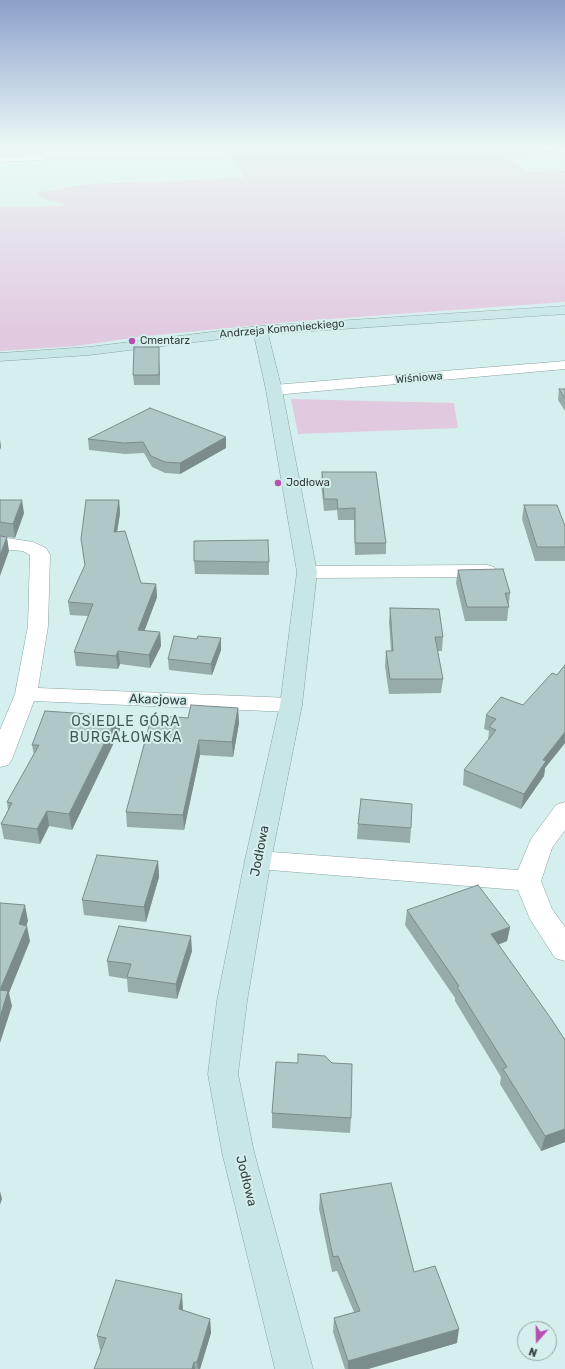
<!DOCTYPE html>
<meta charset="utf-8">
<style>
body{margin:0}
#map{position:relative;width:565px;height:1369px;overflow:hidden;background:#d5efee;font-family:Rubik,sans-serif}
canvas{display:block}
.north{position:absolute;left:517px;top:1321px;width:40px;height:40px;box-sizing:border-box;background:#d5efee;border:1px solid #95a9a8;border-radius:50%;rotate:200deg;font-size:11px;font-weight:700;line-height:16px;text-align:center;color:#343f3e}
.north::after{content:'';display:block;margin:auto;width:14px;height:18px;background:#b74eb1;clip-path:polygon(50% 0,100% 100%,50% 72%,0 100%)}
</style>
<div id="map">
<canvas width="565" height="1369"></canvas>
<div class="north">N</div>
</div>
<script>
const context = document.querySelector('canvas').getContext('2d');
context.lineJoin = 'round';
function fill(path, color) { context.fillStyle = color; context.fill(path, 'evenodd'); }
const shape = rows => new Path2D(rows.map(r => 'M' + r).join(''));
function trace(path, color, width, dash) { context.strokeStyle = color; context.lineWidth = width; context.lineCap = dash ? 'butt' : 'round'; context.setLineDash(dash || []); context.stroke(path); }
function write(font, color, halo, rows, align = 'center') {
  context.font = font + ' Rubik,sans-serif'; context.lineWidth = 4; context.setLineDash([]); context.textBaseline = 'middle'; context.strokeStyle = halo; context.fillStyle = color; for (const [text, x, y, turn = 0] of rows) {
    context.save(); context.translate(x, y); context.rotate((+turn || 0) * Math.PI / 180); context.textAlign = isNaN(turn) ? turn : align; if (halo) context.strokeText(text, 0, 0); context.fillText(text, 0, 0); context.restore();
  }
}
fill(shape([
 [313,145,519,145,565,151,506,156,527,172,565,171,565,302,301,321,146,336,76,346,0,351,0,207,65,206,62,203,43,199,37,193,87,184,245,178,229,151,269,149,313,151],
 [291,399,454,403,458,428,298,434]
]), '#e1c9df');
const street = shape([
 [514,145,547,145,565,147,565,153,519,148,514,145],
 [39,155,43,156,44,158,43,160,0,162,0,156,39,155],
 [565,361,565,369,274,395,269,393,266,390,269,387,274,385,565,361],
 [0,537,33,542,46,548,50,555,48,626,38,688,291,698,299,700,302,705,299,710,291,712,34,701,12,759,8,765,0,767,0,730,15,694,28,626,30,555,23,551,0,549,0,537],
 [487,565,494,567,497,571,494,575,487,577,307,578,300,576,297,572,300,568,307,566,487,565],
 [565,802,565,830,552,848,541,881,552,909,565,927,565,961,555,958,530,919,518,890,258,869,249,867,245,860,249,853,258,851,518,870,531,839,556,805,565,802]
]);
const secondary = shape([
 [565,306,565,314,268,334,282,390,317,572,302,705,271,860,247,1001,238,1074,254,1152,313,1369,275,1369,222,1152,208,1074,217,1001,245,860,280,705,297,572,266,390,254,335,89,355,0,361,0,353,89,347,260,326,565,306]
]);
trace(street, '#8aa2a1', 1);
trace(secondary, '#8aa2a1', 1);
fill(street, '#fff');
fill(secondary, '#c8e6e6');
fill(shape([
 [159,357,160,385,134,385,133,375],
 [559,389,565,389,565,411,558,400],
 [226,437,226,448,180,474,165,473,152,467,144,453,125,454,89,450,88,439],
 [322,472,386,543,386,554,355,555,354,520,338,520,337,510,324,511,321,484],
 [0,500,24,513,15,538,0,536],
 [119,500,120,513,117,532,141,583,156,584,157,597,144,631,160,632,161,646,150,668,120,664,118,669,76,666,74,652,88,616,70,615,68,602,85,567,81,539],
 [524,505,565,526,565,561,535,561,522,519],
 [194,561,269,562,269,575,195,574],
 [458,570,510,593,507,621,465,621,456,583],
 [390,608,443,637,442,651,437,651,443,679,441,693,389,694,385,666,386,651,391,651,389,622],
 [197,639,221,650,212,675,169,670,168,659],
 [565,665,565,743,545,768,544,776,521,809,463,785,464,770,488,740,489,731,484,729,486,715,523,705,557,675],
 [238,708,239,723,233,757,200,755,184,830,127,827,126,812,188,718],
 [118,716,120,730,72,830,49,826,40,844,4,839,1,824,8,810,7,802,34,755,32,745],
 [358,824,411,828,410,843,357,839],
 [158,861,159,877,146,922,84,915,82,900],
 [407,910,510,927,507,941,498,945,565,1142,541,1151,500,1084,501,1077,455,1001,455,998,405,925],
 [192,951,177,999,128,992,127,979,109,976,107,961],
 [298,1063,351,1118,350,1133,272,1128,272,1113],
 [320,1194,414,1272,457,1343,368,1369,345,1369,333,1332,334,1318,354,1312,337,1271,332,1272,319,1209],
 [183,1309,183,1310,210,1319,211,1333,200,1369,94,1369,101,1350,100,1350,97,1336]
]), '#96acab');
fill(shape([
 [159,347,159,357,160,385,159,375],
 [226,437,226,448,180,474,180,463],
 [0,439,1,447,0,450],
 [22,500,24,513,15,538,13,524],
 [119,500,120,513,115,545,114,532],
 [7,537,9,551,0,576,0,555],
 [156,584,157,597,140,643,138,630],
 [160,632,161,646,150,668,149,655],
 [221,638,221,650,212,675,211,664],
 [118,651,120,664,118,669,116,656],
 [238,708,239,723,233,757,232,742],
 [118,716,120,730,72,830,69,814],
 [565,732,565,743,545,768,544,776,521,809,524,794,543,760],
 [199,740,200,755,184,830,183,815],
 [47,811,49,826,40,844,37,829],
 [158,861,159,877,146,922,144,907],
 [25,905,28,921,24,932,27,926,30,941,9,993,12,1006,0,1043,0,990,19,924],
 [510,927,507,941,488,948,491,934],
 [191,936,192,951,177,999,176,984],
 [565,1129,565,1142,541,1151,545,1136],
 [0,1191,2,1199,0,1205],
 [182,1294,183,1309,180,1323,179,1309],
 [210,1319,211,1333,200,1369,198,1369,197,1362],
 [459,1329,457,1343,368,1369,348,1369,348,1361],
 [194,1362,195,1369,192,1369]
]), '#7a8c8b');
const building = shape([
 [134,347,159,347,159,375,133,375,134,347],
 [559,389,565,389,565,398,559,389],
 [150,408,226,437,180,463,165,462,151,456,143,442,124,443,88,439,150,408],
 [322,472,376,472,386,543,355,543,355,508,338,509,337,499,324,499,322,472],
 [0,500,22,500,13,524,0,522,0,500],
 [86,500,119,500,114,532,125,531,141,583,156,584,138,630,160,632,149,655,118,651,116,656,74,652,93,604,68,602,85,565,81,539,86,500],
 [524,505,557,505,565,526,565,547,537,547,524,505],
 [0,536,7,537,0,555,0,536],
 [268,540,269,562,194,561,194,541,268,540],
 [503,569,510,593,505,593,509,607,467,607,458,570,503,569],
 [390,608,439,609,443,637,435,637,443,679,390,679,386,651,393,651,390,608],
 [174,636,197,639,198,636,221,638,211,664,168,659,174,636],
 [565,665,565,732,543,760,546,761,524,794,464,770,496,730,489,727,496,719,486,715,501,697,523,705,552,673,557,675,565,665],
 [191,705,238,708,232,742,199,740,183,815,126,812,152,715,188,718,191,705],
 [45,711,118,716,69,814,47,811,37,829,1,824,12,803,7,802,39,745,32,745,45,711],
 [361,799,412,804,411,828,358,824,361,799],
 [97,855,158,861,144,907,82,900,97,855],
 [478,885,510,927,491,934,552,1020,565,1040,565,1129,545,1136,503,1069,507,1067,457,987,459,986,407,910,478,885],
 [0,903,25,905,19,924,27,926,0,990,8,991,0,1017,0,903],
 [119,926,191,936,176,984,127,977,131,964,107,961,119,926],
 [298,1054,325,1056,332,1063,352,1064,351,1118,272,1113,276,1062,298,1063,298,1054],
 [391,1183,414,1272,435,1266,459,1329,348,1361,334,1318,360,1311,338,1256,333,1257,320,1194,391,1183],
 [116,1280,182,1294,179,1309,210,1319,197,1362,194,1362,192,1369,94,1369,106,1338,97,1336,116,1280]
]);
fill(building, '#afc8c7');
trace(building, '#7a8c8b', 1);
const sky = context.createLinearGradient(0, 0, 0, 337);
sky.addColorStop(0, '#8ca0cb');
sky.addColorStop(0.43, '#ecf8f7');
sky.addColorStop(1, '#ecf8f700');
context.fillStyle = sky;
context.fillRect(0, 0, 565, 337);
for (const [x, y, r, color] of [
 [132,341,4,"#b74eb1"],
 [278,483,4,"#b74eb1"]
]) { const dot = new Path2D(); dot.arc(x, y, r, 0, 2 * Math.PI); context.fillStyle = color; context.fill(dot); trace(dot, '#d5efee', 1.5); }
write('11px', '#343f3e', '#d5efee', [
 ["Andrzeja Komonieckiego",282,329,-5],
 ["Wiśniowa",419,378,-5]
]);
write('11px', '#343f3e', '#d5efee', [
 ["Cmentarz",140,341],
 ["Jodłowa",286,483]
], 'left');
write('13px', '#343f3e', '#d5efee', [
 ["Akacjowa",158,700,2],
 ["Jodłowa",260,851,-79],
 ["Jodłowa",246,1181,76]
]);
context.letterSpacing = '1px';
write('14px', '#425857', '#d5efee', [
 ["OSIEDLE GÓRA",126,722],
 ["BURGAŁOWSKA",126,738]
]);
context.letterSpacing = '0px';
</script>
